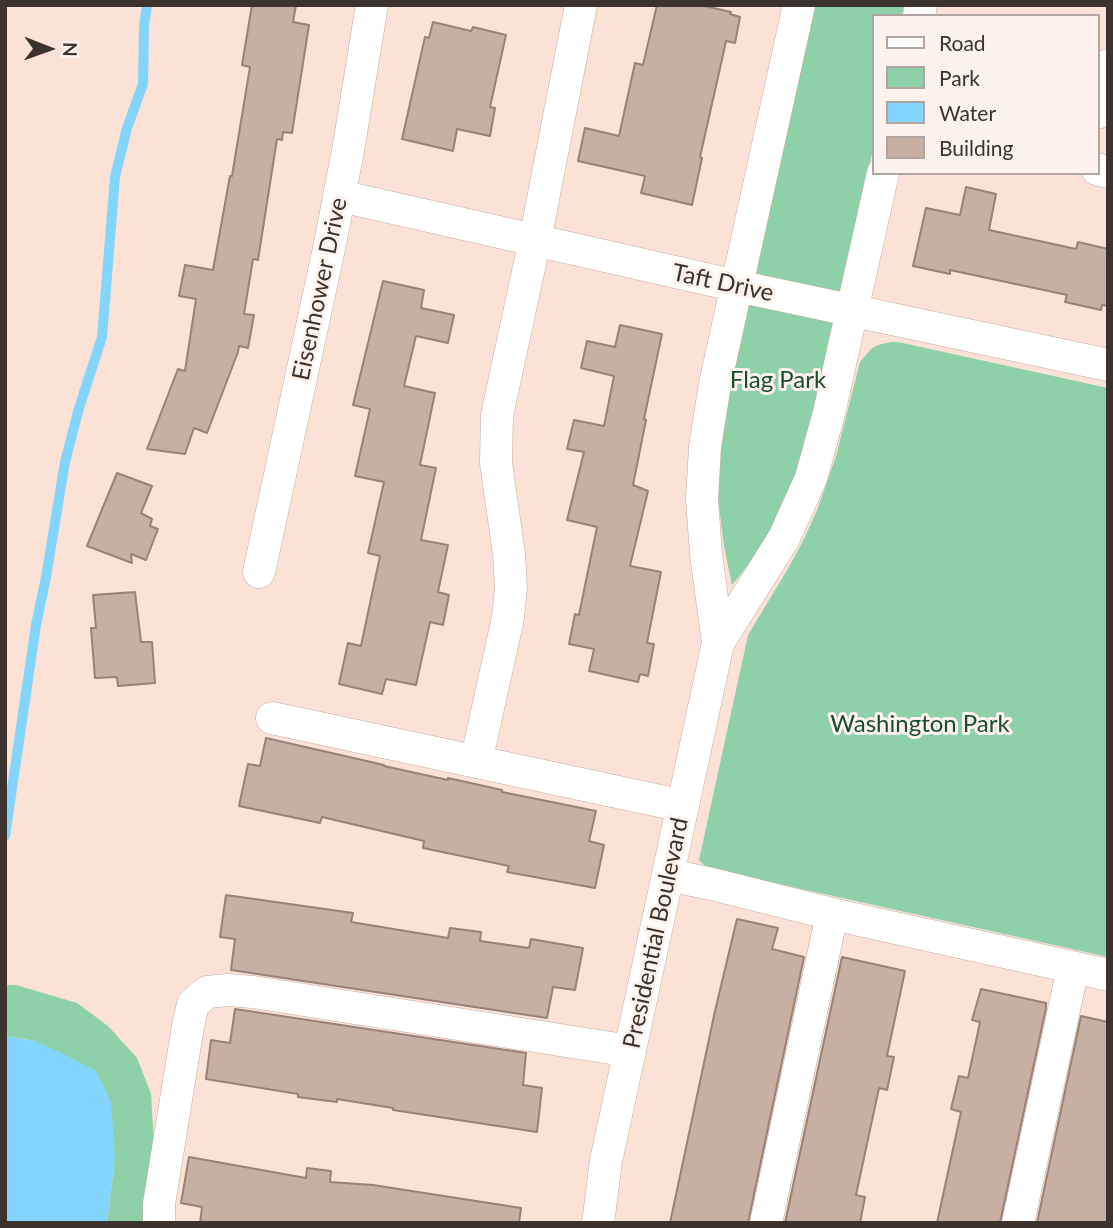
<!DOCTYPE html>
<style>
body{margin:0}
#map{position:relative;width:1113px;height:1228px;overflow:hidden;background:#fbe1d6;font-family:Lato,sans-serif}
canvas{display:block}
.frame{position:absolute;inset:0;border:7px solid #3c322e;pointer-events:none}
.legend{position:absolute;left:872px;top:14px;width:228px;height:161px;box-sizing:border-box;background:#fdf2ee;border:2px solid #b0a5a1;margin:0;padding:9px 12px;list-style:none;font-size:21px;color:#3c322e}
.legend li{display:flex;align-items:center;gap:14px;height:35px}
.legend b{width:35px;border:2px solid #b0a5a1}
.north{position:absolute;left:14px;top:14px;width:70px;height:70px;-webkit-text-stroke:5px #fdf2ee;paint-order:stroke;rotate:91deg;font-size:19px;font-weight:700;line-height:28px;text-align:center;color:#3c322e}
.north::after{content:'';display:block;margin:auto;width:24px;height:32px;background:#3c322e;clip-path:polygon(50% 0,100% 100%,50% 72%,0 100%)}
</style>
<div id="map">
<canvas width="1113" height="1228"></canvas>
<div class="frame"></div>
<ul class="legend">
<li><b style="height:9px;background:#fff"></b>Road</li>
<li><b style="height:19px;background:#8ed0a8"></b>Park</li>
<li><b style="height:19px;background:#84d5fb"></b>Water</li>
<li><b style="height:19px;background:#c7afa4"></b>Building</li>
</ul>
<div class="north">N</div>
</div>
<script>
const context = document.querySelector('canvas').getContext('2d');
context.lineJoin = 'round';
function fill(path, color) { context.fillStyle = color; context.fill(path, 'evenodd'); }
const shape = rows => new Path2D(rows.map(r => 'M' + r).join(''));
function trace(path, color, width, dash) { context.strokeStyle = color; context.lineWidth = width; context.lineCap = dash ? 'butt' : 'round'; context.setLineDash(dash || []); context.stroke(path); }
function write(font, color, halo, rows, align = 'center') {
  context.font = font + ' Lato,sans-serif'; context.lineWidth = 6; context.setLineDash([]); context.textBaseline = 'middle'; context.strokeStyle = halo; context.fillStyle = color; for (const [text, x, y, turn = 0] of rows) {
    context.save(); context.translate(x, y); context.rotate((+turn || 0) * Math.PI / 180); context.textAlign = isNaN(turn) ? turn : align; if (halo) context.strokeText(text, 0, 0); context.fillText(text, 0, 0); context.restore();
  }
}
fill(shape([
 [814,5,904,5,902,16,873,16,873,149,798,482,773,534,732,585,724,546,718,498,721,438,733,372],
 [891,342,898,342,1108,388,1108,957,707,868,699,860,748,635,789,567,804,539,818,508,836,456,860,362,871,349,878,345],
 [5,985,16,985,77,1003,108,1026,137,1058,151,1094,154,1145,143,1223,107,1223,115,1158,35,1041,5,1036]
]), '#8ed0a8');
fill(shape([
 [5,1036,35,1041,62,1053,96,1071,111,1102,115,1158,107,1223,5,1223]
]), '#84d5fb');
trace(shape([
 [5,836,36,625,46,577,65,462,79,408,102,337,115,177,127,128,143,84,144,26,147,5]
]), '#84d5fb', 10);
const building = shape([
 [252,5,296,5,293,22,309,25,292,133,283,132,282,140,277,139,258,260,253,259,244,314,254,315,248,348,239,346,238,352,207,433,194,428,185,454,147,449,178,369,185,371,196,299,179,296,185,265,213,270,230,176,232,176,250,67,242,65,252,5],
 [657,5,700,5,731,12,730,14,740,17,735,43,726,41,723,55,700,157,702,158,692,205,641,193,645,176,578,161,585,128,619,136,635,63,643,65,657,5],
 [433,22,471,31,473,27,506,35,490,107,495,108,490,136,457,129,453,151,402,139,425,37,429,38,433,22],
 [966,187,996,194,989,230,1076,249,1078,242,1108,249,1108,306,1102,305,1101,310,1065,302,1067,295,950,270,950,274,913,266,926,208,960,215,966,187],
 [383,281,424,290,421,308,454,315,448,343,416,336,404,386,435,393,420,465,436,468,421,540,448,545,438,592,449,595,443,625,430,622,416,685,386,679,382,694,339,684,348,643,361,646,380,556,368,553,384,482,355,476,370,409,353,405,383,281],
 [620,325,662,334,644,419,646,420,633,485,648,491,630,566,661,572,647,643,654,644,648,676,640,674,638,682,589,671,594,649,569,644,575,614,579,615,597,527,567,520,584,452,567,449,574,420,604,426,614,376,581,368,587,341,615,347,620,325],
 [117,473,152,486,141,513,152,519,150,526,158,529,146,560,131,554,132,563,87,546,117,473],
 [135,592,141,642,152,642,155,683,118,686,117,677,95,678,91,628,96,628,93,595,135,592],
 [266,738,384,765,384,766,448,780,448,778,502,790,502,792,596,811,589,841,604,845,595,888,507,872,509,866,423,848,424,841,322,817,320,823,239,806,248,764,260,766,266,738],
 [226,895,353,913,351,922,448,938,450,928,481,932,480,941,529,948,531,939,583,948,575,990,553,987,547,1018,231,970,235,939,220,937,226,895],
 [737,919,778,928,772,949,804,957,748,1223,670,1223,715,1011,737,919],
 [842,957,905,971,887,1056,894,1057,887,1090,879,1088,856,1195,865,1197,860,1223,785,1223,842,957],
 [981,989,1046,1003,1046,1008,1000,1223,937,1223,961,1112,951,1109,959,1076,968,1078,980,1022,972,1020,981,989],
 [235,1009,526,1053,523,1085,542,1088,537,1132,393,1110,393,1108,337,1099,337,1102,298,1097,298,1094,206,1079,211,1040,230,1043,235,1009],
 [1081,1016,1108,1022,1108,1223,1037,1223,1081,1016],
 [189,1157,306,1178,307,1168,331,1171,330,1182,373,1185,521,1208,519,1223,200,1223,202,1207,181,1203,189,1157]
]);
fill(building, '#c7afa4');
trace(building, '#988177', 2);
const minor = shape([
 [919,16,921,5],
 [1097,113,1108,65],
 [1097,169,1108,172],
 [340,196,737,286,1108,365],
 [259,572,331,239,349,145,372,5],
 [718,643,706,554,702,499,705,447,715,384,799,5],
 [272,718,683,806],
 [476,762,508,618,511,588,509,554,496,463,497,415,535,240,581,5],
 [668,875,712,884,832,914,1108,975],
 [159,1223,159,1204,188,1026,193,1004,207,992,228,990,253,992,630,1051],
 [598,1223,606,1161,718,643,784,538,811,478,829,413,883,173],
 [766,1223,832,914],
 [1018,1223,1073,968]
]);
trace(minor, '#c4aba1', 33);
trace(minor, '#fff', 32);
write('24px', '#3c322e', '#fdf2ee', [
 ["Taft Drive",723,283,12],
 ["Eisenhower Drive",320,289,-78],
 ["Presidential Boulevard",656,933,-78]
]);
write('24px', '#184e32', '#fdf2ee', [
 ["Flag Park",778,380],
 ["Washington Park",920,724]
]);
</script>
